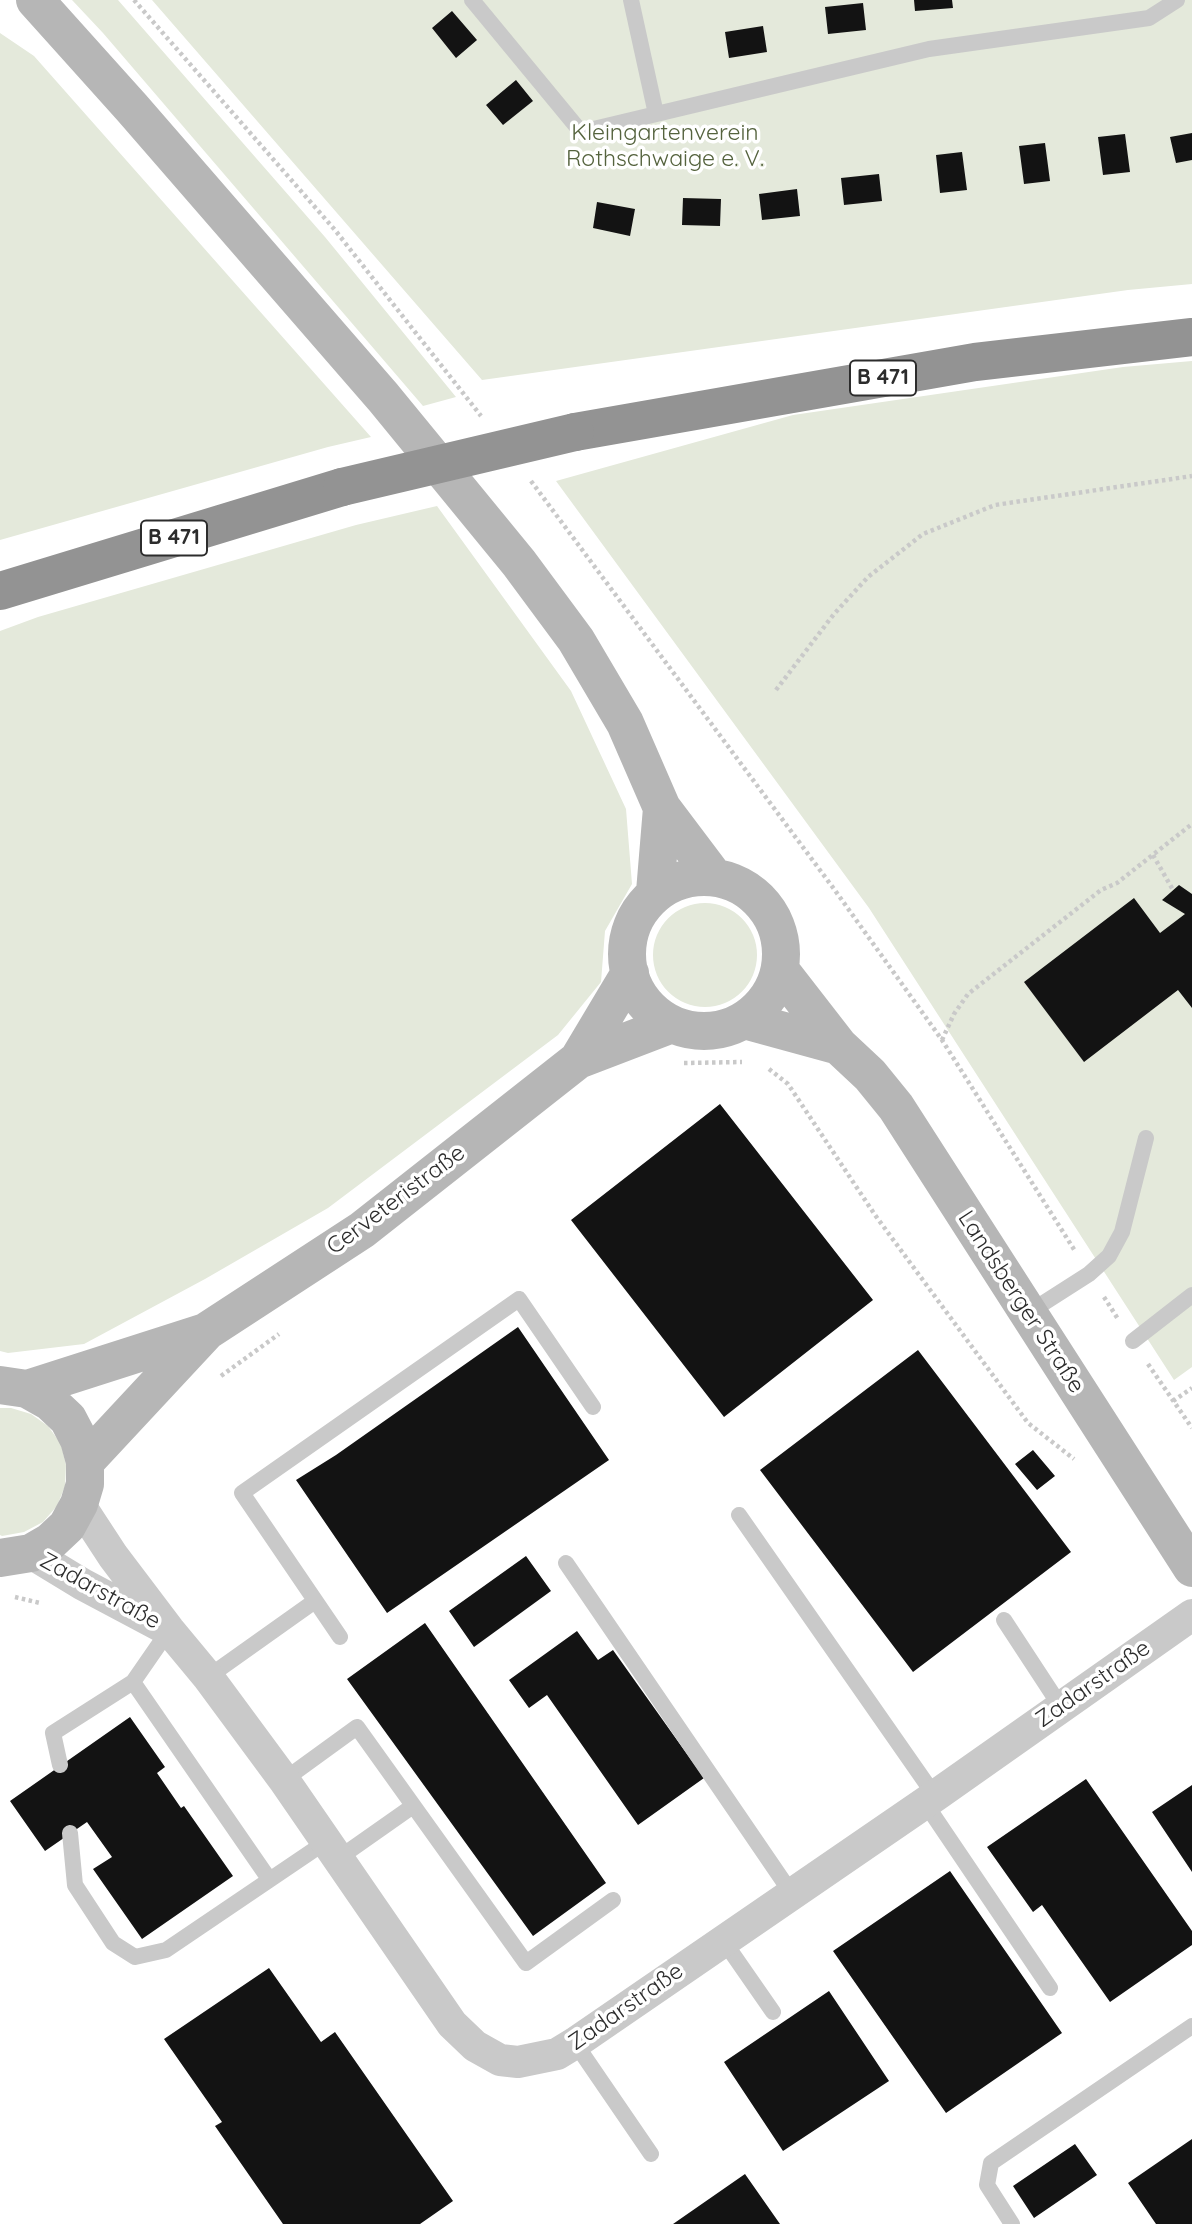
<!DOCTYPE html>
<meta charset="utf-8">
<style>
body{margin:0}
canvas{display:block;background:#fff}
</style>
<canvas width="1192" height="2224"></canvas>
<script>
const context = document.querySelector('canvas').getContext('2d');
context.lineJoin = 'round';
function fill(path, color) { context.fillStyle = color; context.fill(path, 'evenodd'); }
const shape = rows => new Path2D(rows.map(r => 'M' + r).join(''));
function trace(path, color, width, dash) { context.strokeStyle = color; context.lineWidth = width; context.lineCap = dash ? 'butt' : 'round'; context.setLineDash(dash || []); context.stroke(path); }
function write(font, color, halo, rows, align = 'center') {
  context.font = font + ' Quicksand,sans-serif'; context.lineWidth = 7; context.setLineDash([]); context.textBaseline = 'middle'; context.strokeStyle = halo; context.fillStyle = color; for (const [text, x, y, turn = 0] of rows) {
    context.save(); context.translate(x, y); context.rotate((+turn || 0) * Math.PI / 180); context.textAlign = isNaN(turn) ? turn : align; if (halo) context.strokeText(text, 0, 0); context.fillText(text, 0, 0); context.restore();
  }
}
fill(shape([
 [72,0,118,0,325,237,456,397,423,406,103,33],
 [152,0,1192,0,1192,284,1128,290,482,380],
 [0,33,34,56,371,437,328,447,0,540],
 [1192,361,1192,1367,1174,1380,869,908,556,481,793,415,1123,367],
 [437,506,571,691,626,809,632,884,605,931,601,982,558,1035,328,1208,205,1279,84,1344,8,1353,0,1351,0,631,38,617,356,525],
 '653 955a52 52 0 1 1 104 0a52 52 0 1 1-104 0Z',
 [0,1408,11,1408,31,1414,48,1426,61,1444,66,1465,65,1486,57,1506,43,1522,24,1532,2,1536,0,1535]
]), '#e4e9db');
fill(shape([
 [914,0,952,0,953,8,915,11],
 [863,3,866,30,828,34,825,7],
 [452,11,477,40,456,58,432,28],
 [763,26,767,52,729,58,725,32],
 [516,80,533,101,503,125,486,105],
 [1192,133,1192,160,1176,163,1170,137],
 [1125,134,1130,172,1103,175,1098,137],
 [1045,143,1050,181,1024,184,1019,146],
 [962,152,967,190,940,193,936,155],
 [879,174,882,201,844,205,841,178],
 [797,189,800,216,762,220,759,194],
 [683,198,721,199,720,226,682,225],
 [597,202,635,209,630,236,593,228],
 [1179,885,1192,894,1192,1008,1178,990,1084,1062,1024,982,1134,898,1160,933,1185,914,1162,900],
 [720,1104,873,1300,724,1417,571,1220],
 [518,1327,609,1460,387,1613,296,1480,336,1455],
 [918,1350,1071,1552,913,1672,760,1470],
 [1033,1450,1055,1476,1037,1490,1015,1464],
 [526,1556,551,1591,474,1647,449,1611],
 [425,1623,606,1883,533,1936,347,1679],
 [577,1631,598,1660,613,1650,704,1778,638,1825,547,1695,529,1708,509,1680],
 [130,1717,165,1767,157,1773,181,1808,184,1806,233,1876,142,1939,93,1869,112,1857,87,1822,45,1851,10,1801],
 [1086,1779,1192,1931,1192,1945,1110,2002,1042,1905,1033,1912,987,1847],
 [1192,1785,1192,1872,1152,1812],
 [950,1871,1062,2033,946,2113,833,1951],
 [269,1968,321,2042,335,2032,453,2201,420,2224,283,2224,215,2126,222,2122,164,2039],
 [829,1991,889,2081,783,2151,724,2062],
 [1192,2139,1192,2224,1156,2224,1128,2183],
 [1075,2144,1097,2175,1034,2218,1013,2186],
 [745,2174,780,2224,673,2224]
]), '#131313');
trace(shape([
 [134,0,335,230,481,416],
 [531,481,834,889,942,1040,1075,1251],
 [776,690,834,614,868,577,923,534,995,505,1192,476],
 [1153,855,1173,890],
 [942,1040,954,1014,968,994,1101,890,1117,883,1192,824],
 [684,1063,742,1062],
 [769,1069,788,1084,875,1215,1028,1423,1074,1459],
 [1104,1297,1118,1319],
 [1148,1364,1192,1428],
 [221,1376,279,1334],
 [1173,1401,1192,1388],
 [15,1597,40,1603]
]), '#c9c9c9', 4.5, [3.5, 3.5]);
trace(shape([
 [472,0,581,132,929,49,1149,18,1177,0],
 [631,0,656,114],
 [1028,1313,1089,1274,1109,1256,1122,1232,1146,1138],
 [1133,1341,1192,1295],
 [739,1515,935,1796],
 [566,1563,792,1894],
 [1004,1620,1061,1707],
 [340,1637,242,1493,519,1299,593,1407],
 [208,1677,315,1601],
 [133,1682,269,1879],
 [60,1765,53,1733,133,1682,169,1630],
 [284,1780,357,1727,526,1963,613,1900],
 [925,1803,1050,1988],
 [70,1833,75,1885,113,1943,135,1957,166,1950,327,1841],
 [339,1858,413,1806],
 [723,1940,773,2012],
 [575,2043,651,2154],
 [1012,2224,987,2185,991,2163,1192,2026]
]), '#c9c9c9', 16);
trace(shape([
 [79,1504,113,1556,169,1630,208,1677,284,1780,452,2024,475,2046,500,2060,518,2062,557,2054,575,2043,935,1796,1192,1615],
 [31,1553,82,1584,161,1626]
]), '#c9c9c9', 32);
trace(shape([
 [35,0,132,108,383,397,519,563,576,640,625,723,662,808,714,877],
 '627 954a77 77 0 1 1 154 0a77 77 0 1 1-154 0Z',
 [655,892,662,808],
 [780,970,839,1046,870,1075,896,1107,1192,1568],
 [744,1020,839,1046],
 [578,1060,630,973],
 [0,1385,27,1389,50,1402,68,1419,79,1440,85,1462,85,1484,79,1504,67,1526,50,1542,31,1553,0,1558],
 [27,1389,205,1332],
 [85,1462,207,1331,362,1230,578,1060,672,1024]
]), '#b6b6b6', 38);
trace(shape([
 [575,432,975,362,1192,337],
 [0,591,342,487]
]), '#939393', 38);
trace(shape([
 [342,487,575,432]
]), '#939393', 38);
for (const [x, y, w] of [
 [883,378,66],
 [174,538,66]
]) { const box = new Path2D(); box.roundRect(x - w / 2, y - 17.5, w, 35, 5); context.fillStyle = '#fff'; context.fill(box); trace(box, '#2c2c2c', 2); }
write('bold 21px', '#2c2c2c', null, [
 ["B 471",883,378],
 ["B 471",174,538]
]);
write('23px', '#55633e', '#fff', [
 ["Kleingartenverein",665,133],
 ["Rothschwaige e. V.",665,159]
]);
write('23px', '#2c2c2c', '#fff', [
 ["Cerveteristraße",396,1200,-37],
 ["Landsberger Straße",1021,1302,57],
 ["Zadarstraße",100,1591,29],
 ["Zadarstraße",1093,1684,-35],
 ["Zadarstraße",626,2007,-35]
]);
</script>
